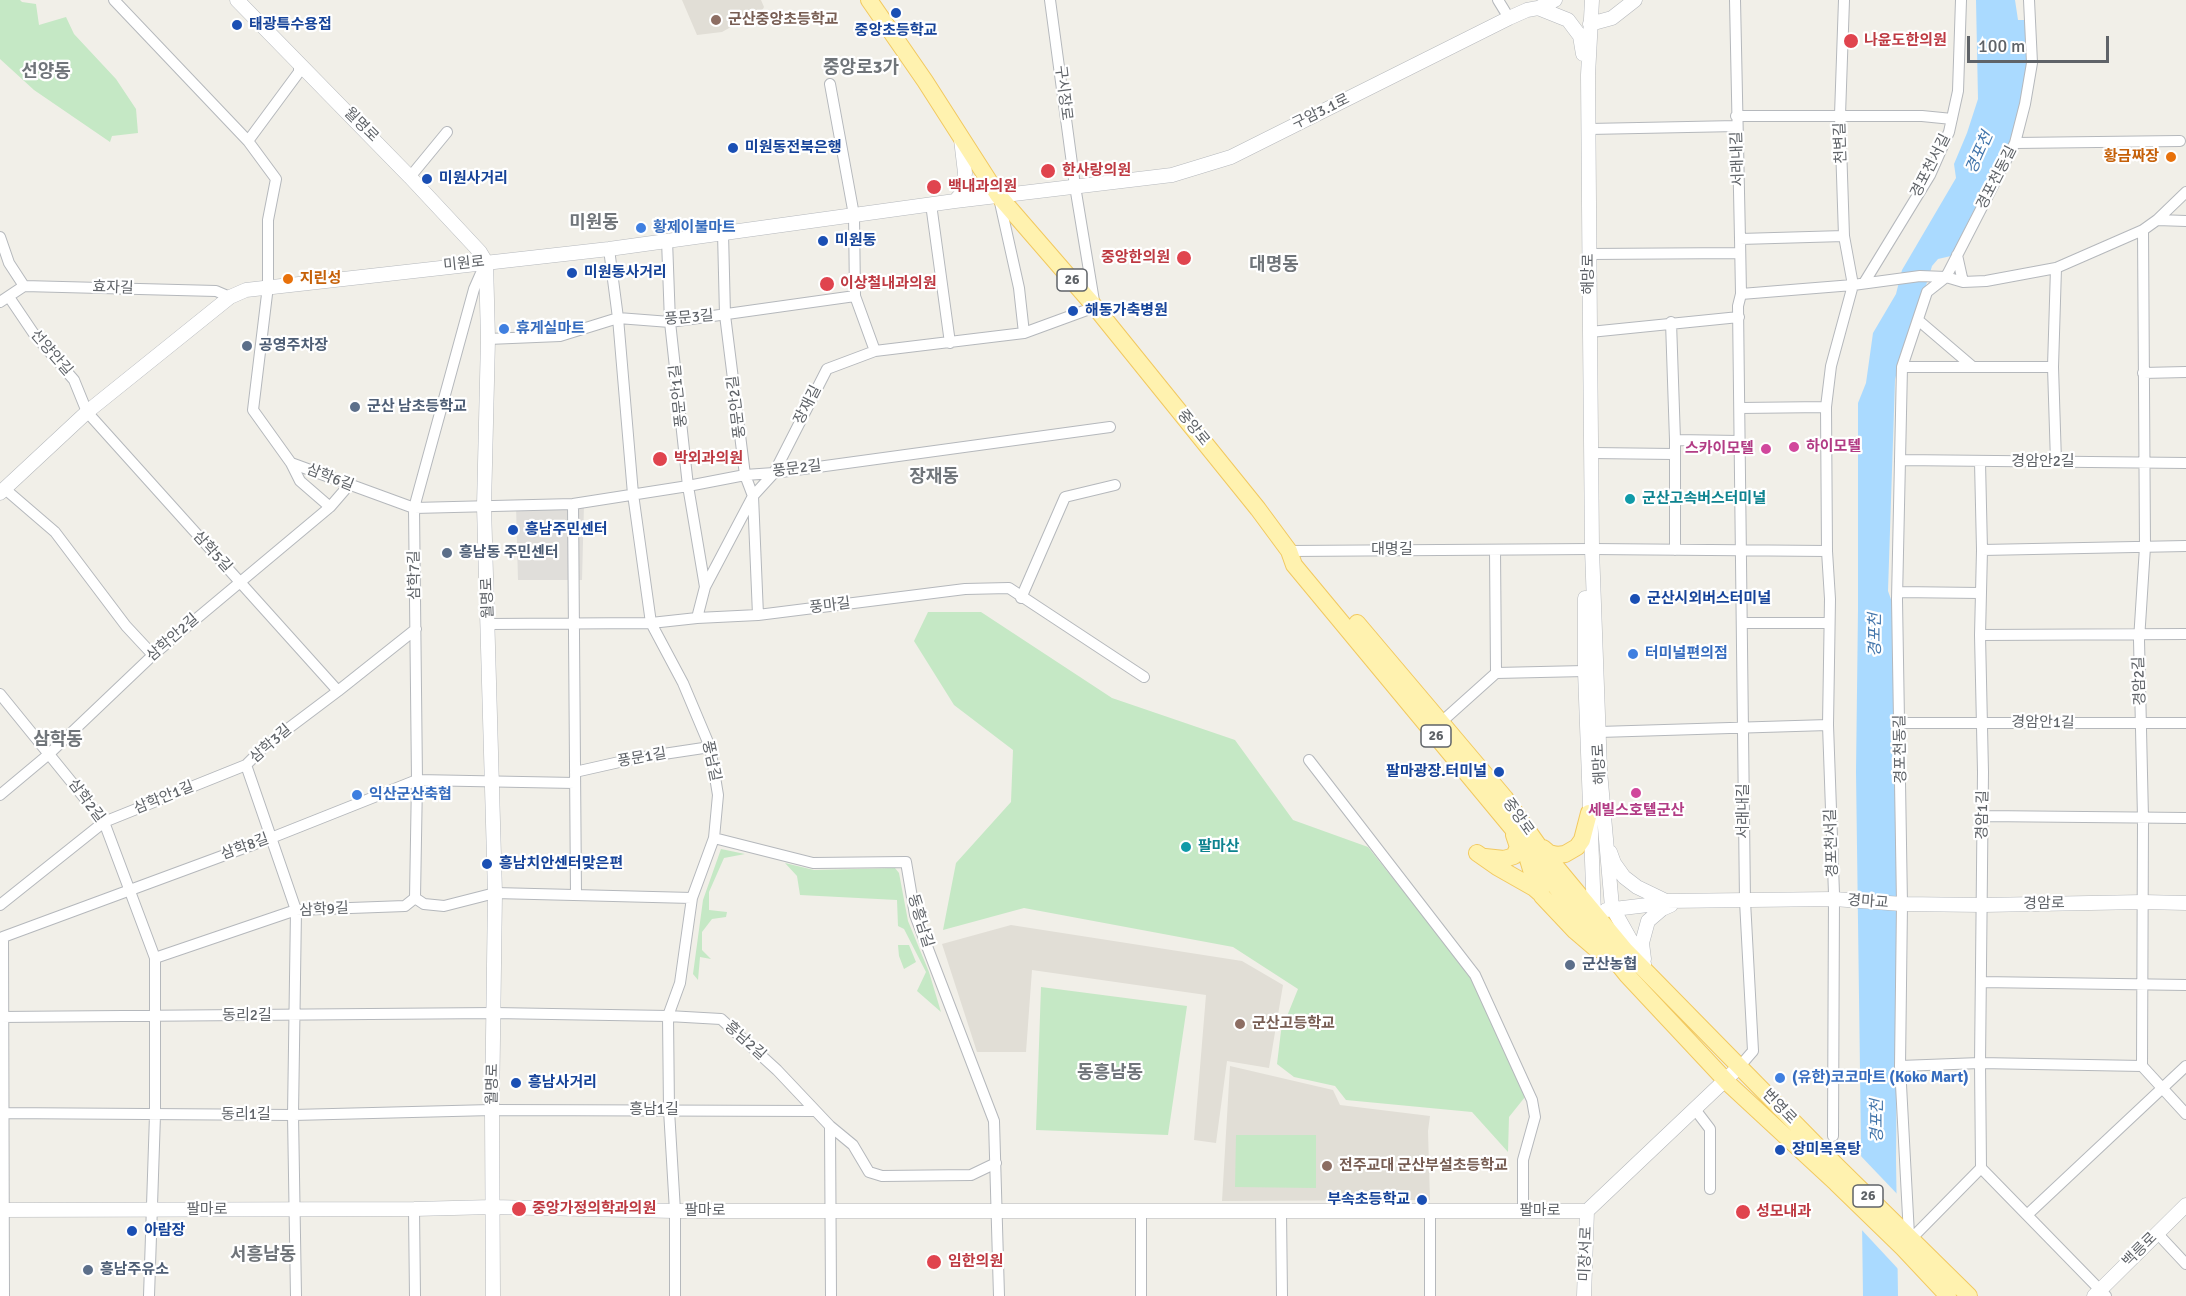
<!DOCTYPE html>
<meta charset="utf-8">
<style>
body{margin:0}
#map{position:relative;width:2186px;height:1296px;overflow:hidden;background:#f1efe8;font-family:Signika,sans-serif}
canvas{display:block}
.scale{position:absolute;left:1967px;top:36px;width:142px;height:27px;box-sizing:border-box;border:3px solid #5f6368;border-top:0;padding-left:8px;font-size:18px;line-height:21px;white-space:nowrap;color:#5f6368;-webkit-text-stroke:4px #fff;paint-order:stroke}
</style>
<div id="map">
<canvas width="2186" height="1296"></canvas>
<div class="scale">100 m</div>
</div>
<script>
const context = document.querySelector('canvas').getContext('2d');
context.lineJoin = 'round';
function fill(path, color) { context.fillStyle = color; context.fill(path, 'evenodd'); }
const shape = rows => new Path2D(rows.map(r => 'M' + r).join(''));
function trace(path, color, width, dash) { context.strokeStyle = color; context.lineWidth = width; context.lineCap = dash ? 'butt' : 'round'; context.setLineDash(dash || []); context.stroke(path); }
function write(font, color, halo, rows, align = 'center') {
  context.font = font + ' Signika,"Noto Sans KR",sans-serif'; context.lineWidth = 4.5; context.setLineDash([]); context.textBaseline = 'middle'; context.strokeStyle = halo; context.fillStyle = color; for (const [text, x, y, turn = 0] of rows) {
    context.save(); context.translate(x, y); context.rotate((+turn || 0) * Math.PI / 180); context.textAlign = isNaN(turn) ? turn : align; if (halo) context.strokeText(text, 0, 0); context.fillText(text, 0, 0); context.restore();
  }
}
fill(shape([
 [584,504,582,580,518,580,516,505]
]), '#e0deda');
fill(shape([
 [682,0,761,0,764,7,763,9,722,32,697,35],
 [1011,925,1242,961,1283,985,1269,1068,1227,1061,1216,1143,1194,1140,1206,995,1032,970,1026,1052,977,1052,942,944],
 [1230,1066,1333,1090,1340,1105,1430,1116,1428,1131,1430,1200,1222,1201]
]), '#e1ded6');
fill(shape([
 [0,0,20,0,22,2,36,4,39,25,66,17,74,34,116,79,136,109,138,133,112,136,110,142,34,90,0,59],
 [928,612,981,612,1112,698,1235,740,1293,820,1368,847,1475,981,1525,1097,1509,1117,1508,1152,1472,1112,1346,1100,1335,1086,1294,1077,1277,1064,1281,1031,1298,989,1233,947,1024,908,943,930,956,863,1011,802,1013,750,954,705,914,641],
 [721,849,745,854,724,858,709,892,709,910,727,912,726,917,712,919,702,932,702,950,711,959,700,957,698,980,693,974,703,900],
 [785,863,814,870,895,868,899,873,908,921,929,972,941,1012,917,991,926,972,904,929,898,926,897,900,800,895,797,876],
 [898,945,909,945,916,962,904,969,899,956],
 [1041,987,1187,1006,1168,1135,1036,1130],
 [1236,1135,1316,1135,1316,1188,1235,1187]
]), '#c5e8c5');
fill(shape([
 [1976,0,2015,0,2018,20,2026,20,2030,60,2021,116,2009,151,2005,149,1951,256,1938,259,1932,266,1909,340,1901,354,1895,380,1888,591,1893,605,1898,908,1896,1159,1898,1296,1863,1296,1856,772,1858,610,1858,403,1866,383,1873,333,1896,294,1902,270,1956,178,1954,164,1967,133,1978,99]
]), '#aadaff');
fill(shape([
 [1858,1153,1900,1197,1900,1271,1859,1227]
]), '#f1efe8');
const minor = shape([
 [114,0,248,141,276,179,268,220,268,286,253,410,291,463,414,508,573,504,688,486,745,475,774,473,1110,427],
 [1498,0,1509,18],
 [1735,0,1740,239,1741,294,1738,306,1745,901,1753,1051,1740,1066],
 [830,84,854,215,855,296,875,351],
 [1736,116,1922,116,1952,119],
 [1589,129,1737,126],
 [248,141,299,72,299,65],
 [2015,143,2180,141],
 [410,177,447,132],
 [999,198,1019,288,1024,333],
 [931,204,950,343],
 [2157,220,2186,221],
 [2143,230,2145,547,2139,640,2143,818,2142,1066,2186,1114],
 [723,233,725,315,745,475,753,496,758,615],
 [0,237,9,263,24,286],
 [1740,239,1844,236],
 [667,240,670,322,688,486,705,587],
 [609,249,618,318,633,494,651,623,683,683,710,747,718,795,714,838,692,898,680,983,668,1016,669,1110,675,1211,675,1296],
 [1589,254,1740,253],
 [1957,255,1963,282],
 [1864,283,1930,175,1949,132,1958,91,1961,0],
 [1741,294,1853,285,1920,276,1946,277,2015,143,2025,104,2032,63,2029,0],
 [9,297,34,334,74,380,87,412,338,691],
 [0,302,24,286,216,291,230,297],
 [1918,320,1973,367],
 [1671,322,1675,440,1675,550],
 [1590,332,1739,317],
 [488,339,560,336,618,318,670,322,855,296],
 [1902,367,2053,367],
 [2143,373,2186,372],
 [1740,408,1826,407],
 [1675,440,1739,441],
 [1592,453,1674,454],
 [1900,460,2186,463],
 [1980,462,1982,550,1980,635,1983,772,1980,1063,1981,1168,2106,1296],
 [2056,462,2053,367,2056,268],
 [291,463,300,481,330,507],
 [5,489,55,532,126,626,153,655],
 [573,504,576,895],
 [1495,550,1496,673],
 [1982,550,2186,546],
 [1289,551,1592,549,1827,551],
 [1898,592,1980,593],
 [1021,598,1065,497,1115,485],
 [697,618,705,587,753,496,774,473,827,369,875,351,1024,333,1095,307,1075,186,1050,0],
 [1743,623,1829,623],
 [489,624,651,623,697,618,758,615,965,589,1009,588,1144,677],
 [1980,635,2186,634],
 [1496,673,1585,671],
 [0,694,104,822,155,958,155,1115,149,1296],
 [1901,723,2186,723],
 [1438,725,1496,673],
 [1599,732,1828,725],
 [1309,760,1475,975,1532,1100,1535,1117,1523,1160,1523,1211],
 [246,765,296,910,293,1115,296,1296],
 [575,772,637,758,710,747],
 [0,795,49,754,153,655,330,507,349,485],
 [1983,816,2186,818],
 [714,838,813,863,906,862,915,915,994,1121,999,1296],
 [415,898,417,780,414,508,474,289,485,264],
 [415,898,424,904,444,906,495,893,692,898],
 [0,905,104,822,246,765,265,746,338,691,416,629],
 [3,937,271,838,417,780,575,783],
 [3,937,4,1296],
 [155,958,296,910,405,906,415,898],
 [1981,982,2186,985],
 [0,1017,494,1013,668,1016,721,1019,777,1070,830,1126,853,1145,869,1172,882,1176,971,1175,996,1163],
 [1900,1066,1980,1063,2142,1066],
 [1694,1108,1710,1129,1710,1189],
 [0,1113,293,1115,492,1110,815,1111],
 [830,1126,831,1296],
 [1833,1136,1834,894,1828,725,1830,599,1827,551,1826,407,1831,366,1853,285,1844,236,1840,115,1844,0],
 [414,1209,415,1296],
 [1281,1211,1282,1296],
 [2027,1215,2186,1066],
 [2157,1233,2186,1264],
 [1909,1235,1900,1066,1902,904,1897,599,1902,367,1927,292,1946,277,1963,282,1986,281,2056,268,2143,230,2157,220,2186,192],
 [1912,1238,1981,1168],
 [1141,1296,1141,1211],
 [1430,1296,1430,1211]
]);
const tertiary = shape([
 [237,0,410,177,480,252,486,262,488,339,484,506,495,893,492,1110,493,1296],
 [1592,0,1588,75,1590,332,1592,549,1600,771,1612,907,1644,964],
 [1538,8,1568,20,1580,36,1583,54],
 [1590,24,1612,18,1635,0],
 [955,201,962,193,965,173,961,139],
 [0,493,87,412,230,297,246,290,609,249,955,201,1172,175,1231,157,1509,18,1527,10,1538,8,1555,0],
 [1585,598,1585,671,1594,914],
 [1610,852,1614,863,1624,877,1637,887,1666,901,1834,899,1902,904,1983,905,2143,902,2186,903],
 [1606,910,1664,903],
 [1644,959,1642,943,1648,921,1662,909,1671,905],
 [0,1210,414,1209,492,1207,675,1211,1587,1211,1740,1066],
 [1584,1296,1587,1211],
 [2094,1296,2186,1205]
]);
const primary = shape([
 [869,0,925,81,998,195,1095,307,1258,509,1289,551,1294,565,1512,828,1526,850,1627,975,1729,1084,1836,1183,1903,1248,1948,1296],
 [1357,623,1505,798,1538,845,1625,950,1834,1163,1969,1296],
 [1543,848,1549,853,1557,855,1565,854,1577,847,1582,840,1589,813],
 [1477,853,1497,867,1534,888,1542,895],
 [1527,856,1535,883,1542,896,1575,931,1596,949],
 [1485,857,1504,859,1514,856,1518,847,1514,835]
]);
trace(minor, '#b5b8bc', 12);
trace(tertiary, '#b5b8bc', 15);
trace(primary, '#f2c960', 18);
trace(minor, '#fff', 10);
trace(tertiary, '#fff', 14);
trace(primary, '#fff2af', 16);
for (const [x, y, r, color] of [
 [896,13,6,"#1a4fb4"],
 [716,20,6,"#8d6e63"],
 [237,25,6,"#1a4fb4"],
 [1851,41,8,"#e0444e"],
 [733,148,6,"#1a4fb4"],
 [2171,157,6,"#e8710a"],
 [1048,171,8,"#e0444e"],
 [427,179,6,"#1a4fb4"],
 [934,187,8,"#e0444e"],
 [641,228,6,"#3f7fe0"],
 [823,241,6,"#1a4fb4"],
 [1184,258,8,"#e0444e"],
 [572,273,6,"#1a4fb4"],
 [288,279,6,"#e8710a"],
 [827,284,8,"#e0444e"],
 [1073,311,6,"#1a4fb4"],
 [504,329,6,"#3f7fe0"],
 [247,346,6,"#5c6f8a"],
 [355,407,6,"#5c6f8a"],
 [1794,447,6,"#d1479c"],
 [1766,449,6,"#d1479c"],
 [660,459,8,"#e0444e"],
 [1630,499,6,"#0f9aa8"],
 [513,530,6,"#1a4fb4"],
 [447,553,6,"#5c6f8a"],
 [1635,599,6,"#1a4fb4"],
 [1633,654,6,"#3f7fe0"],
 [1499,772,6,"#1a4fb4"],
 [1636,793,6,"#d1479c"],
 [357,795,6,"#3f7fe0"],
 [1186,847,6,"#0f9aa8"],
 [487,864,6,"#1a4fb4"],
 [1570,965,6,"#5c6f8a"],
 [1240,1024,6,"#8d6e63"],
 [1780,1078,6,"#3f7fe0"],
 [516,1083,6,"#1a4fb4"],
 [1780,1150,6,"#1a4fb4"],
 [1327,1166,6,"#8d6e63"],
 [1422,1200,6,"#1a4fb4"],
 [519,1209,8,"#e0444e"],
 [1743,1212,8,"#e0444e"],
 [132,1231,6,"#1a4fb4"],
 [934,1262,8,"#e0444e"],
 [88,1270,6,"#5c6f8a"]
]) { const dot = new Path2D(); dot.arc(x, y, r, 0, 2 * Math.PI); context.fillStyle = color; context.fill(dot); trace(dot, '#fff', 2); }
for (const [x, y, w] of [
 [1072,280,30],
 [1436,736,30],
 [1868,1196,30]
]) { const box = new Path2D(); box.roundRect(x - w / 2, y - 11, w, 22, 4.5); context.fillStyle = '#fff'; context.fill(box); trace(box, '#5f6368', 1.5); }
write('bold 14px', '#5f6368', null, [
 ["26",1072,280],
 ["26",1436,736],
 ["26",1868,1196]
]);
write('bold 15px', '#785e54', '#fff', [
 ["군산중앙초등학교",728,20],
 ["군산고등학교",1252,1024],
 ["전주교대 군산부설초등학교",1339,1166]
], 'left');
write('bold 15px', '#164399', '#fff', [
 ["태광특수용접",249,25],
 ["중앙초등학교",896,31,"center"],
 ["미원동전북은행",745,148],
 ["미원사거리",439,179],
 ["미원동",835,241],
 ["미원동사거리",584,273],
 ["해동가축병원",1085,311],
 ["흥남주민센터",525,530],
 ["군산시외버스터미널",1647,599],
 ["팔마광장.터미널",1487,772,"right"],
 ["흥남치안센터맞은편",499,864],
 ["흥남사거리",528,1083],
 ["장미목욕탕",1792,1150],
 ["부속초등학교",1410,1200,"right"],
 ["아람장",144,1231]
], 'left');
write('bold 15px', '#be3a42', '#fff', [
 ["나윤도한의원",1864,41],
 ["한사랑의원",1062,171],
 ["백내과의원",948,187],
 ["중앙한의원",1170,258,"right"],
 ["이상철내과의원",840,284],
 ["박외과의원",674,459],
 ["중앙가정의학과의원",532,1209],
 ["성모내과",1756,1212],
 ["임한의원",948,1262]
], 'left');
write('15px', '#5f6368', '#fff', [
 ["구시장로",1063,93,83],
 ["구암3.1로",1321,112,-26],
 ["월명로",361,125,45],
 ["천변길",1841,143,-92],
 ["서래내길",1738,159,-92],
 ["경포천서길",1931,166,-63],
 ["경포천동길",1997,178,-63],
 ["미원로",464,264,-6],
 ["해망로",1589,274,-90],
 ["효자길",113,288,2],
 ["풍문3길",689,318,-5],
 ["선양안길",51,353,49],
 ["풍문안1길",679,396,-96],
 ["장재길",808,405,-63],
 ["풍문안2길",737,407,-97],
 ["중앙로",1193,428,51],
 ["경암안2길",2043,462],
 ["풍문2길",797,469,-7],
 ["삼학6길",330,478,21],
 ["대명길",1392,550],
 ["삼학5길",212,552,48],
 ["삼학7길",415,575,-91],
 ["월명로",488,598,-92],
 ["풍마길",830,606,-7],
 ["삼학안2길",173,638,-41],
 ["경암2길",2140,681,-92],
 ["경암안1길",2043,723,1],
 ["삼학3길",271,744,-41],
 ["경포천동길",1901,749,-91],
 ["풍문1길",642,758,-10],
 ["풍남길",711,761,78],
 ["해망로",1600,764,-93],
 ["삼학안1길",164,798,-22],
 ["삼학2길",86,801,53],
 ["서래내길",1744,811,-90],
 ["경암1길",1983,815,-89],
 ["중앙로",1518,817,54],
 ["경포천서길",1832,843,-92],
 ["삼학8길",245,847,-20],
 ["경마교",1868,902,4],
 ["경암로",2044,904,-1],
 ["삼학9길",324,910,-3],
 ["동흥남길",920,921,73],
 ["동리2길",247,1016],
 ["흥남2길",745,1041,42],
 ["월명로",493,1084,-89],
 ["번영로",1779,1107,46],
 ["흥남1길",654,1110],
 ["동리1길",246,1115],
 ["팔마로",207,1210],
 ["팔마로",705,1211],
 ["팔마로",1540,1211],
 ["백릉로",2140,1250,-45],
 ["미장서로",1586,1254,-88]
]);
write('bold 15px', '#c56008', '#fff', [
 ["황금짜장",2159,157],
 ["지린성",300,279,"left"]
], 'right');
write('bold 15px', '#366cbe', '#fff', [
 ["황제이불마트",653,228],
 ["휴게실마트",516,329],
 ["터미널편의점",1645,654],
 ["익산군산축협",369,795],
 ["(유한)코코마트 (Koko Mart)",1792,1078]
], 'left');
write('bold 15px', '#4e5e75', '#fff', [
 ["공영주차장",259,346],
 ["군산 남초등학교",367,407],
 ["흥남동 주민센터",459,553],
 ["군산농협",1582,965],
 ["흥남주유소",100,1270]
], 'left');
write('bold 15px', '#b23c85', '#fff', [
 ["하이모텔",1806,447],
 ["스카이모텔",1754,449,"right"],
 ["세빌스호텔군산",1636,811,"center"]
], 'left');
write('bold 15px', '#0d838f', '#fff', [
 ["군산고속버스터미널",1642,499],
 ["팔마산",1198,847]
], 'left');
write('italic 16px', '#4174aa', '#fff', [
 ["경포천",1980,153,-66],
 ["경포천",1876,635,-90],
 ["경포천",1878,1121,-90]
]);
write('bold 18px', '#70757a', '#fff', [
 ["중앙로3가",861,68],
 ["선양동",46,72],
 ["미원동",594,223],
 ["대명동",1274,265],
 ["장재동",934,477],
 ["삼학동",58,740],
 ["동흥남동",1110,1073],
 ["서흥남동",263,1255]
]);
</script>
